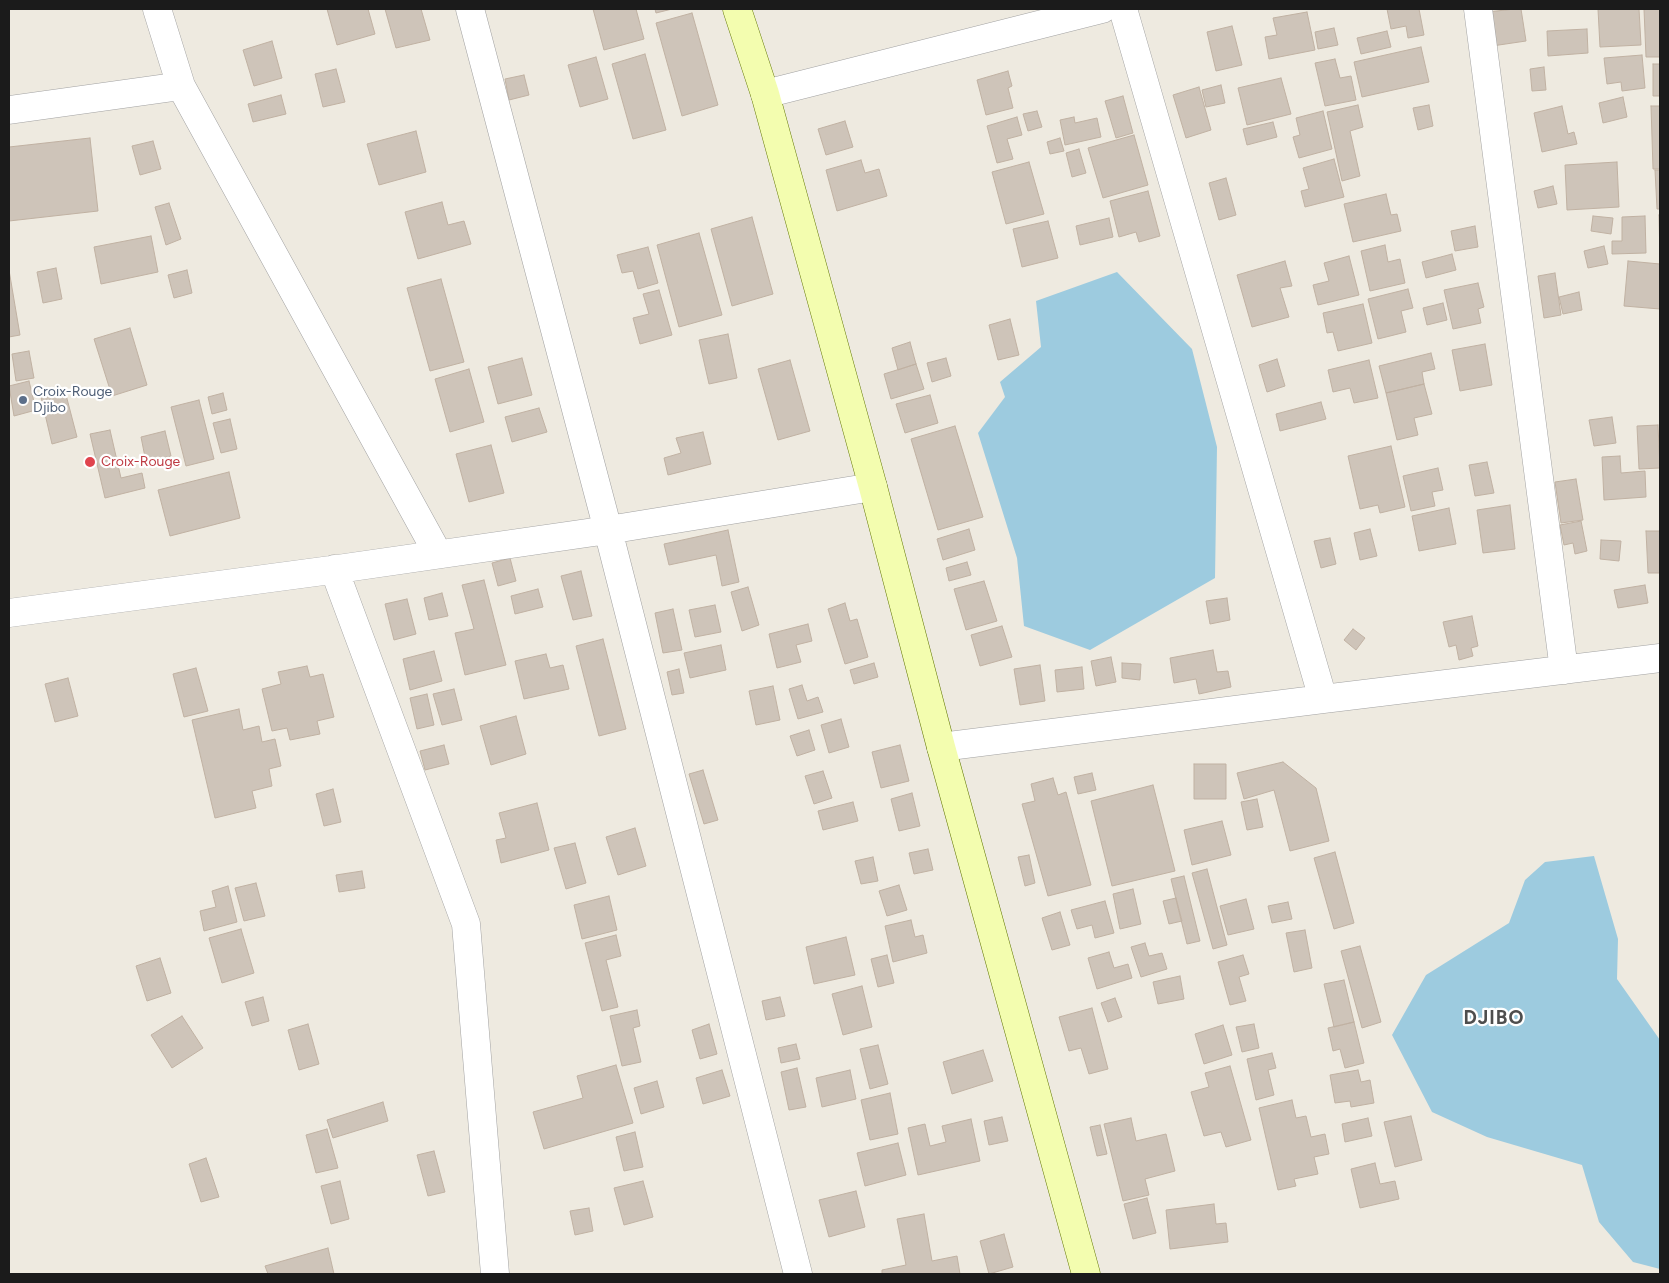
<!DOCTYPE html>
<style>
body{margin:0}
#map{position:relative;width:1669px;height:1283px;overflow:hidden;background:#eeeae0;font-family:Figtree,sans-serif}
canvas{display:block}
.frame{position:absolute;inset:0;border:10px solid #1b1b1b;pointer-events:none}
</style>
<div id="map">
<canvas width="1669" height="1283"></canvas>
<div class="frame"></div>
</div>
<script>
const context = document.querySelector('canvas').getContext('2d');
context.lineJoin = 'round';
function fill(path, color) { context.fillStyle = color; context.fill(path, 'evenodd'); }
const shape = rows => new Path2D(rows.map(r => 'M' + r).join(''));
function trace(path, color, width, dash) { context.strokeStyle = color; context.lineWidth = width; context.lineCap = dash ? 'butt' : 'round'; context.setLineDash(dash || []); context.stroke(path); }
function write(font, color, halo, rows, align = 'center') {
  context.font = font + ' Figtree,sans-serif'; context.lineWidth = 4.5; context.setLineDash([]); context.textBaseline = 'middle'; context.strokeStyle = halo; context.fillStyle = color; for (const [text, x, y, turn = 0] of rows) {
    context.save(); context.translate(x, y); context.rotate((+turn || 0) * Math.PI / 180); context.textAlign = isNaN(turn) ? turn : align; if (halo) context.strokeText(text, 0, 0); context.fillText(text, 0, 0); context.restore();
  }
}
fill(shape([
 [1117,272,1192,349,1217,447,1215,578,1090,650,1024,626,1017,558,978,433,1005,397,1000,382,1041,347,1036,301],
 [1594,856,1618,939,1617,979,1660,1040,1660,1269,1633,1262,1599,1222,1582,1165,1487,1137,1432,1112,1392,1035,1426,975,1509,923,1525,880,1545,862]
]), '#9dcbdf');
const building = shape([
 [327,9,368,9,375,34,337,45,327,9],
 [385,9,421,9,430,40,396,48,385,9],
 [593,9,636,9,644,39,604,50,593,9],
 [655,9,672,9,656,13,655,9],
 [1387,9,1419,9,1424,35,1408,38,1406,26,1391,29,1387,9],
 [1515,9,1521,9,1526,41,1492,46,1487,12,1515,9],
 [1598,9,1639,9,1641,45,1600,47,1598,9],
 [1644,9,1660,9,1660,57,1646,57,1644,9],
 [1307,12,1315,50,1269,59,1265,37,1277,35,1273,18,1307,12],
 [692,13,718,105,682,116,656,23,692,13],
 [1232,26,1242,65,1216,71,1207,32,1232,26],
 [1334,28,1338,45,1318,49,1315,32,1334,28],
 [1587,29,1588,53,1548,56,1547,31,1587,29],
 [1387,31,1391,47,1361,54,1357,38,1387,31],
 [272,41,282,78,254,86,243,50,272,41],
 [1421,47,1429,82,1362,97,1354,62,1421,47],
 [645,54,666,130,633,139,612,64,645,54],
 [1642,55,1645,88,1622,91,1621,82,1607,84,1604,58,1642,55],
 [596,57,608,99,580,107,568,65,596,57],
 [1335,59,1340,78,1351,76,1356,100,1325,106,1315,63,1335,59],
 [1653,64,1660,64,1660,96,1653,96,1653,64],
 [1544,67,1546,90,1532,91,1530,69,1544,67],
 [336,69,345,102,323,107,315,74,336,69],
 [1008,71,1012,86,1008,88,1013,108,986,115,977,80,1008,71],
 [524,75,529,95,509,100,505,79,524,75],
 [1281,78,1291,114,1247,125,1238,88,1281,78],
 [1221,85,1225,103,1206,107,1202,90,1221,85],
 [1199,87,1211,130,1186,138,1173,95,1199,87],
 [281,95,286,114,253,122,248,104,281,95],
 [1123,96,1133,133,1116,138,1105,101,1123,96],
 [1623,97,1627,117,1603,123,1599,103,1623,97],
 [1358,105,1363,127,1350,131,1360,176,1342,181,1327,112,1358,105],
 [1429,105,1433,126,1418,130,1413,108,1429,105],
 [1562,106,1568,134,1574,132,1577,144,1542,152,1534,113,1562,106],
 [1651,106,1660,106,1660,169,1653,169,1651,106],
 [1037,111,1042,127,1028,131,1023,114,1037,111],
 [1323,111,1332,149,1299,158,1293,137,1300,135,1296,118,1323,111],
 [1017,117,1022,135,1007,139,1013,159,997,163,987,126,1017,117],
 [1074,117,1075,123,1097,118,1101,137,1065,145,1060,120,1074,117],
 [845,121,853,147,826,155,818,129,845,121],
 [1273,122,1277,137,1247,145,1243,129,1273,122],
 [416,131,426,172,379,185,367,144,416,131],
 [1134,135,1148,185,1103,198,1088,148,1134,135],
 [90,138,98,211,9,221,9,147,90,138],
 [1060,138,1064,151,1050,154,1047,142,1060,138],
 [153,141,161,169,140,175,132,146,153,141],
 [1079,149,1086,173,1072,177,1066,153,1079,149],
 [1334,159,1344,197,1305,207,1301,191,1309,189,1303,168,1334,159],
 [861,160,865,173,879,169,887,196,837,211,826,170,861,160],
 [1029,162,1044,214,1006,224,992,172,1029,162],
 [1617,162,1619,207,1567,210,1565,165,1617,162],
 [1655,170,1660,170,1660,209,1657,209,1655,170],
 [1226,178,1236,215,1219,220,1209,183,1226,178],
 [1553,186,1557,204,1538,208,1534,191,1553,186],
 [1148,191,1160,236,1139,242,1136,232,1119,237,1110,201,1148,191],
 [1386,194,1391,215,1397,214,1401,231,1353,242,1344,204,1386,194],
 [442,202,448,225,464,221,471,244,418,259,405,212,442,202],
 [169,203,181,239,166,245,155,207,169,203],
 [1659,215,1660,215,1660,260,1659,215],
 [1593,216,1613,218,1611,234,1591,231,1593,216],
 [1645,216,1646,253,1612,254,1612,241,1622,241,1622,217,1645,216],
 [752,217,773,294,732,306,711,229,752,217],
 [1109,218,1113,237,1080,245,1076,226,1109,218],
 [1048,221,1058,258,1022,267,1013,229,1048,221],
 [1475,226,1478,247,1455,251,1451,231,1475,226],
 [699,233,722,315,679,327,657,245,699,233],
 [151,236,158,272,101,284,94,247,151,236],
 [1385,245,1388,262,1400,259,1405,283,1370,291,1361,251,1385,245],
 [1604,246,1608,264,1588,268,1584,251,1604,246],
 [648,247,658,283,638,289,633,271,622,273,617,255,648,247],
 [1452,254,1456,270,1426,278,1422,262,1452,254],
 [1349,256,1359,295,1318,305,1313,285,1329,281,1324,263,1349,256],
 [1285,261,1292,286,1280,288,1289,317,1252,327,1237,275,1285,261],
 [1628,261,1660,264,1660,309,1624,306,1628,261],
 [56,268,62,299,43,303,37,272,56,268],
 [9,270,20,335,9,337,9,270],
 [187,270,192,293,174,298,168,275,187,270],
 [1555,273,1561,315,1544,318,1538,276,1555,273],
 [441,279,464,362,430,371,407,288,441,279],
 [1478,283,1484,307,1478,309,1481,323,1453,329,1444,290,1478,283],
 [1408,289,1413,308,1401,311,1406,332,1378,339,1368,299,1408,289],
 [659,290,672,335,640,344,633,318,649,314,643,294,659,290],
 [1579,292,1582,310,1563,314,1559,297,1579,292],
 [1443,303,1447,320,1427,325,1423,308,1443,303],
 [1363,304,1372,343,1338,351,1333,332,1327,333,1323,313,1363,304],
 [1010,319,1019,355,998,360,989,325,1010,319],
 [130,328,147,385,112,396,94,339,130,328],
 [728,334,737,378,709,384,699,340,728,334],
 [910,342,916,364,898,370,892,348,910,342],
 [1485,344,1492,385,1460,391,1452,350,1485,344],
 [29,351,34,378,16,381,12,354,29,351],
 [1431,353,1435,369,1422,372,1424,384,1386,393,1379,366,1431,353],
 [522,358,532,395,498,404,488,367,522,358],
 [946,358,951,376,932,382,927,363,946,358],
 [1277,359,1285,386,1267,392,1259,365,1277,359],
 [790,360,810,431,778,440,758,369,790,360],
 [1369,360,1378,398,1354,403,1350,388,1333,392,1328,370,1369,360],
 [916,364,924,389,891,399,884,374,916,364],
 [469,369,484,422,450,432,435,379,469,369],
 [29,381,36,410,14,416,9,386,29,381],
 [1424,384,1432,414,1414,418,1418,435,1397,440,1386,393,1424,384],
 [65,391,77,437,52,444,41,397,65,391],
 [223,393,227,410,212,414,208,397,223,393],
 [930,395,938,423,905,433,896,404,930,395],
 [199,400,214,459,186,466,171,407,199,400],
 [1321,402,1326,419,1280,431,1276,414,1321,402],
 [539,408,547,432,512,442,505,417,539,408],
 [1612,417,1616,443,1594,446,1589,420,1612,417],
 [230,419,237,449,221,453,213,423,230,419],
 [1658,425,1660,468,1639,469,1637,426,1658,425],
 [955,426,983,517,938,530,911,439,955,426],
 [110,430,121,478,142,473,145,488,105,498,90,434,110,430],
 [165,431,171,456,146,462,141,437,165,431],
 [703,432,711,464,668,475,664,458,681,453,676,438,703,432],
 [491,445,504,493,469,502,456,454,491,445],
 [1391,446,1405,507,1380,513,1378,505,1360,509,1348,456,1391,446],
 [1620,456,1621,473,1645,471,1646,497,1604,500,1602,457,1620,456],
 [1487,462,1494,493,1475,496,1469,465,1487,462],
 [1438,468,1443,490,1432,492,1435,506,1411,511,1403,476,1438,468],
 [229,472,240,518,170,536,158,490,229,472],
 [1576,479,1583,520,1561,523,1555,482,1576,479],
 [1510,505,1515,549,1483,553,1477,510,1510,505],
 [1449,508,1456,544,1419,551,1412,516,1449,508],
 [1581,521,1587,551,1575,554,1573,543,1564,545,1560,525,1581,521],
 [969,529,975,550,943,560,937,539,969,529],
 [1370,529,1377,556,1360,560,1354,533,1370,529],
 [728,530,739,582,722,586,716,555,669,565,664,544,728,530],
 [1646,531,1660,531,1660,573,1648,573,1646,531],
 [1330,538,1336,564,1321,568,1314,541,1330,538],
 [1601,540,1621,541,1619,561,1600,559,1601,540],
 [510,558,516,581,498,586,492,563,510,558],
 [967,562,971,575,949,581,946,568,967,562],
 [581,571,592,616,573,620,561,576,581,571],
 [484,580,506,665,465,675,455,633,474,629,462,585,484,580],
 [984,581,997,621,966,630,954,589,984,581],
 [1645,585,1648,603,1618,608,1614,590,1645,585],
 [748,587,759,625,742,631,731,592,748,587],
 [538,589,543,607,515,614,511,596,538,589],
 [442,593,448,616,429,620,424,598,442,593],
 [1227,598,1230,620,1210,624,1206,601,1227,598],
 [407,599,416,634,394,640,385,604,407,599],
 [845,603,850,621,857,619,868,657,845,664,828,609,845,603],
 [715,605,721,632,695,637,689,610,715,605],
 [673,609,682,650,663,653,655,613,673,609],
 [1472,616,1478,646,1471,648,1473,656,1459,660,1456,645,1449,647,1443,622,1472,616],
 [808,624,812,641,796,645,801,662,777,668,769,634,808,624],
 [1002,626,1012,657,980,666,971,635,1002,626],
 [1353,629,1365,638,1356,650,1344,640,1353,629],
 [603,639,626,729,599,736,576,646,603,639],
 [721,645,726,670,690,678,684,653,721,645],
 [1213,650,1217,672,1228,671,1231,687,1199,694,1196,679,1174,683,1170,658,1213,650],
 [434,651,442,681,410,690,403,659,434,651],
 [546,654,550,668,563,665,569,689,524,699,515,661,546,654],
 [1111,657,1116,682,1096,686,1091,661,1111,657],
 [874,663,878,677,854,684,850,670,874,663],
 [1122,663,1141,664,1140,680,1122,678,1122,663],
 [1040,665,1045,701,1020,705,1014,669,1040,665],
 [307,666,310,677,323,674,334,717,317,721,320,734,290,740,287,728,272,731,262,689,281,684,278,672,307,666],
 [1082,667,1084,689,1057,692,1055,670,1082,667],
 [196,668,208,711,184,717,173,674,196,668],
 [679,669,684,693,672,695,667,672,679,669],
 [68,678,78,716,55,722,45,684,68,678],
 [802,685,807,701,818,697,823,712,798,719,789,689,802,685],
 [773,686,780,720,756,725,749,691,773,686],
 [454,689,462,720,442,725,433,694,454,689],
 [427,694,434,725,417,729,410,698,427,694],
 [239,709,243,730,259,726,262,742,275,739,281,766,269,769,272,786,252,791,256,808,215,818,192,720,239,709],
 [516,716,526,754,491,765,480,726,516,716],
 [841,719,849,747,829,753,821,725,841,719],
 [809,730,815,750,797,756,790,736,809,730],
 [444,745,449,764,425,770,420,751,444,745],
 [900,745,909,781,881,788,872,752,900,745],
 [1283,762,1316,788,1329,841,1290,851,1274,790,1244,799,1237,773,1283,762],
 [1194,764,1226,764,1226,799,1194,799,1194,764],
 [703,770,718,820,704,824,689,774,703,770],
 [823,771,832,798,814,804,805,776,823,771],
 [1092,773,1096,790,1078,794,1074,777,1092,773],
 [1053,778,1058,795,1066,792,1091,885,1048,896,1022,804,1035,801,1031,784,1053,778],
 [1153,785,1175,871,1112,886,1091,801,1153,785],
 [333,789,341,822,324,826,316,794,333,789],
 [912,793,920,826,899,831,891,799,912,793],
 [1257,799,1263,827,1247,830,1241,802,1257,799],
 [853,802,858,821,823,830,818,811,853,802],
 [537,803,549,850,501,863,496,840,506,838,499,813,537,803],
 [1222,821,1231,855,1192,865,1184,830,1222,821],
 [635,828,646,866,618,875,606,837,635,828],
 [575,843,586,883,566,889,554,848,575,843],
 [928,849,933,870,914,874,909,853,928,849],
 [1335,852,1354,923,1334,929,1314,858,1335,852],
 [1029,855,1035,883,1025,886,1018,857,1029,855],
 [873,857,878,881,861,884,855,861,873,857],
 [1207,869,1227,945,1213,949,1192,873,1207,869],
 [362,871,365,888,339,892,336,875,362,871],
 [1184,876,1200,941,1187,944,1171,879,1184,876],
 [256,883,265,916,244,921,235,888,256,883],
 [899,885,907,910,887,916,879,891,899,885],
 [228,886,237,922,204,931,200,911,216,907,212,891,228,886],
 [1133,889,1141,924,1120,929,1113,894,1133,889],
 [609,896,617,930,582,939,574,905,609,896],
 [1176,898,1182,921,1169,924,1163,901,1176,898],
 [1246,899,1254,929,1228,935,1220,906,1246,899],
 [1105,901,1114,933,1095,938,1092,925,1077,929,1071,910,1105,901],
 [1288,902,1292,919,1272,923,1268,906,1288,902],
 [1060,912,1070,945,1052,950,1042,918,1060,912],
 [911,920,915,937,923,935,927,953,893,962,885,926,911,920],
 [241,929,254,973,222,983,209,938,241,929],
 [1305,930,1312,968,1294,972,1286,933,1305,930],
 [616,935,621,956,606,960,618,1007,602,1011,585,943,616,935],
 [846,937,855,975,814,984,806,947,846,937],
 [1145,943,1149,956,1162,953,1167,969,1141,977,1131,947,1145,943],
 [1360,946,1381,1022,1362,1028,1341,951,1360,946],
 [1109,952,1114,968,1128,964,1132,978,1097,989,1088,958,1109,952],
 [887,955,894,983,878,987,871,959,887,955],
 [1243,955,1249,974,1239,977,1246,1001,1230,1005,1218,962,1243,955],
 [160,958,171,993,147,1001,136,966,160,958],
 [1180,976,1184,999,1158,1004,1153,982,1180,976],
 [1344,980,1354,1022,1334,1027,1324,984,1344,980],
 [862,986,872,1027,843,1035,832,994,862,986],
 [263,997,269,1021,252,1026,245,1002,263,997],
 [780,997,785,1016,766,1020,762,1001,780,997],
 [1115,998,1122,1017,1108,1022,1101,1003,1115,998],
 [1092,1008,1108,1069,1089,1074,1081,1048,1069,1051,1059,1017,1092,1008],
 [637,1010,640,1026,633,1028,641,1062,622,1066,610,1016,637,1010],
 [182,1016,203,1048,172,1068,151,1035,182,1016],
 [1354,1022,1364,1063,1345,1068,1340,1049,1333,1051,1328,1028,1354,1022],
 [308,1024,319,1064,299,1070,288,1030,308,1024],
 [709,1024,717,1054,700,1059,692,1030,709,1024],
 [1254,1024,1259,1048,1242,1052,1236,1027,1254,1024],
 [1223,1025,1232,1055,1204,1064,1195,1034,1223,1025],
 [796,1044,800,1059,781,1063,778,1048,796,1044],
 [878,1045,888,1084,870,1089,860,1049,878,1045],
 [983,1050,993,1081,952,1094,943,1062,983,1050],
 [1272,1053,1276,1068,1268,1070,1274,1095,1256,1100,1247,1059,1272,1053],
 [616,1065,633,1123,544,1149,533,1112,583,1098,577,1076,616,1065],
 [1230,1066,1251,1140,1226,1147,1221,1132,1204,1136,1191,1092,1209,1087,1205,1073,1230,1066],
 [797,1068,806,1107,789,1110,781,1072,797,1068],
 [722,1070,730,1096,703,1104,696,1078,722,1070],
 [850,1070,856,1099,822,1107,816,1078,850,1070],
 [1358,1070,1361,1082,1370,1080,1374,1103,1351,1107,1350,1101,1335,1103,1330,1075,1358,1070],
 [657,1081,664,1107,641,1114,634,1088,657,1081],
 [890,1093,898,1134,870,1140,861,1100,890,1093],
 [1292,1100,1296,1118,1306,1116,1311,1137,1325,1134,1329,1154,1314,1157,1318,1174,1294,1179,1296,1186,1278,1190,1259,1108,1292,1100],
 [383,1102,388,1121,333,1138,327,1120,383,1102],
 [1411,1116,1422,1160,1395,1167,1384,1122,1411,1116],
 [1002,1117,1008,1141,989,1145,984,1121,1002,1117],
 [1131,1118,1136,1141,1166,1134,1175,1171,1145,1179,1149,1195,1123,1201,1104,1124,1131,1118],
 [1368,1118,1372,1136,1345,1142,1342,1124,1368,1118],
 [971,1119,980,1161,918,1175,908,1128,925,1124,930,1146,946,1142,942,1126,971,1119],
 [1100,1125,1107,1154,1097,1156,1090,1127,1100,1125],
 [327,1129,338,1168,316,1173,306,1135,327,1129],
 [635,1132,643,1167,624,1171,616,1137,635,1132],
 [898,1143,906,1175,865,1186,857,1153,898,1143],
 [434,1151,445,1192,428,1196,417,1155,434,1151],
 [206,1158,219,1197,201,1202,189,1164,206,1158],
 [1375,1163,1380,1184,1395,1181,1399,1199,1360,1208,1351,1169,1375,1163],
 [340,1181,349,1219,331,1224,321,1186,340,1181],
 [643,1181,653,1217,624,1225,614,1188,643,1181],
 [856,1191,865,1227,829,1237,819,1200,856,1191],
 [1147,1198,1156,1233,1133,1239,1124,1204,1147,1198],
 [1214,1204,1216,1224,1226,1223,1228,1242,1170,1249,1166,1210,1214,1204],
 [589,1208,593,1231,575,1235,570,1211,589,1208],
 [924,1214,932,1261,957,1256,960,1274,882,1274,882,1270,906,1265,897,1219,924,1214],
 [1004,1234,1013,1267,989,1274,980,1241,1004,1234],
 [328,1248,334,1274,268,1274,265,1266,328,1248]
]);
fill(building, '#cec4b9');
trace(building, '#c0b1a2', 1);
const minor = shape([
 [157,9,181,86,438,554],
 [470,9,608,530,798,1274],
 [1123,9,1323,699],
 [1478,9,1564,670],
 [765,94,1102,9],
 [9,110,181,86],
 [334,569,466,924,495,1274],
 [9,613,331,570,608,530,873,487],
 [941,747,1323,699,1660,658]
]);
const secondary = shape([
 [737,9,765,94,873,487,941,747,1086,1274]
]);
trace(minor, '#a2a2a2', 29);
trace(secondary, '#607500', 29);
trace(minor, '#fff', 28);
trace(secondary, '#f3fdaf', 28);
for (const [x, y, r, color] of [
 [23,400,5,"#5c6f8a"],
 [90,462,6,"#e0444e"]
]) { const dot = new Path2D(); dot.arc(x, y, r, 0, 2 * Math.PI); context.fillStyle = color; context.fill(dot); trace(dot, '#fff', 2); }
write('14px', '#4e5e75', '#fff', [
 ["Croix-Rouge",33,392],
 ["Djibo",33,408]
], 'left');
write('14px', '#be3a42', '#fff', [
 ["Croix-Rouge",101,462]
], 'left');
context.letterSpacing = '1px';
write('bold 19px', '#4e4e4e', '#fff', [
 ["DJIBO",1494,1018]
]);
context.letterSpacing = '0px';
</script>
